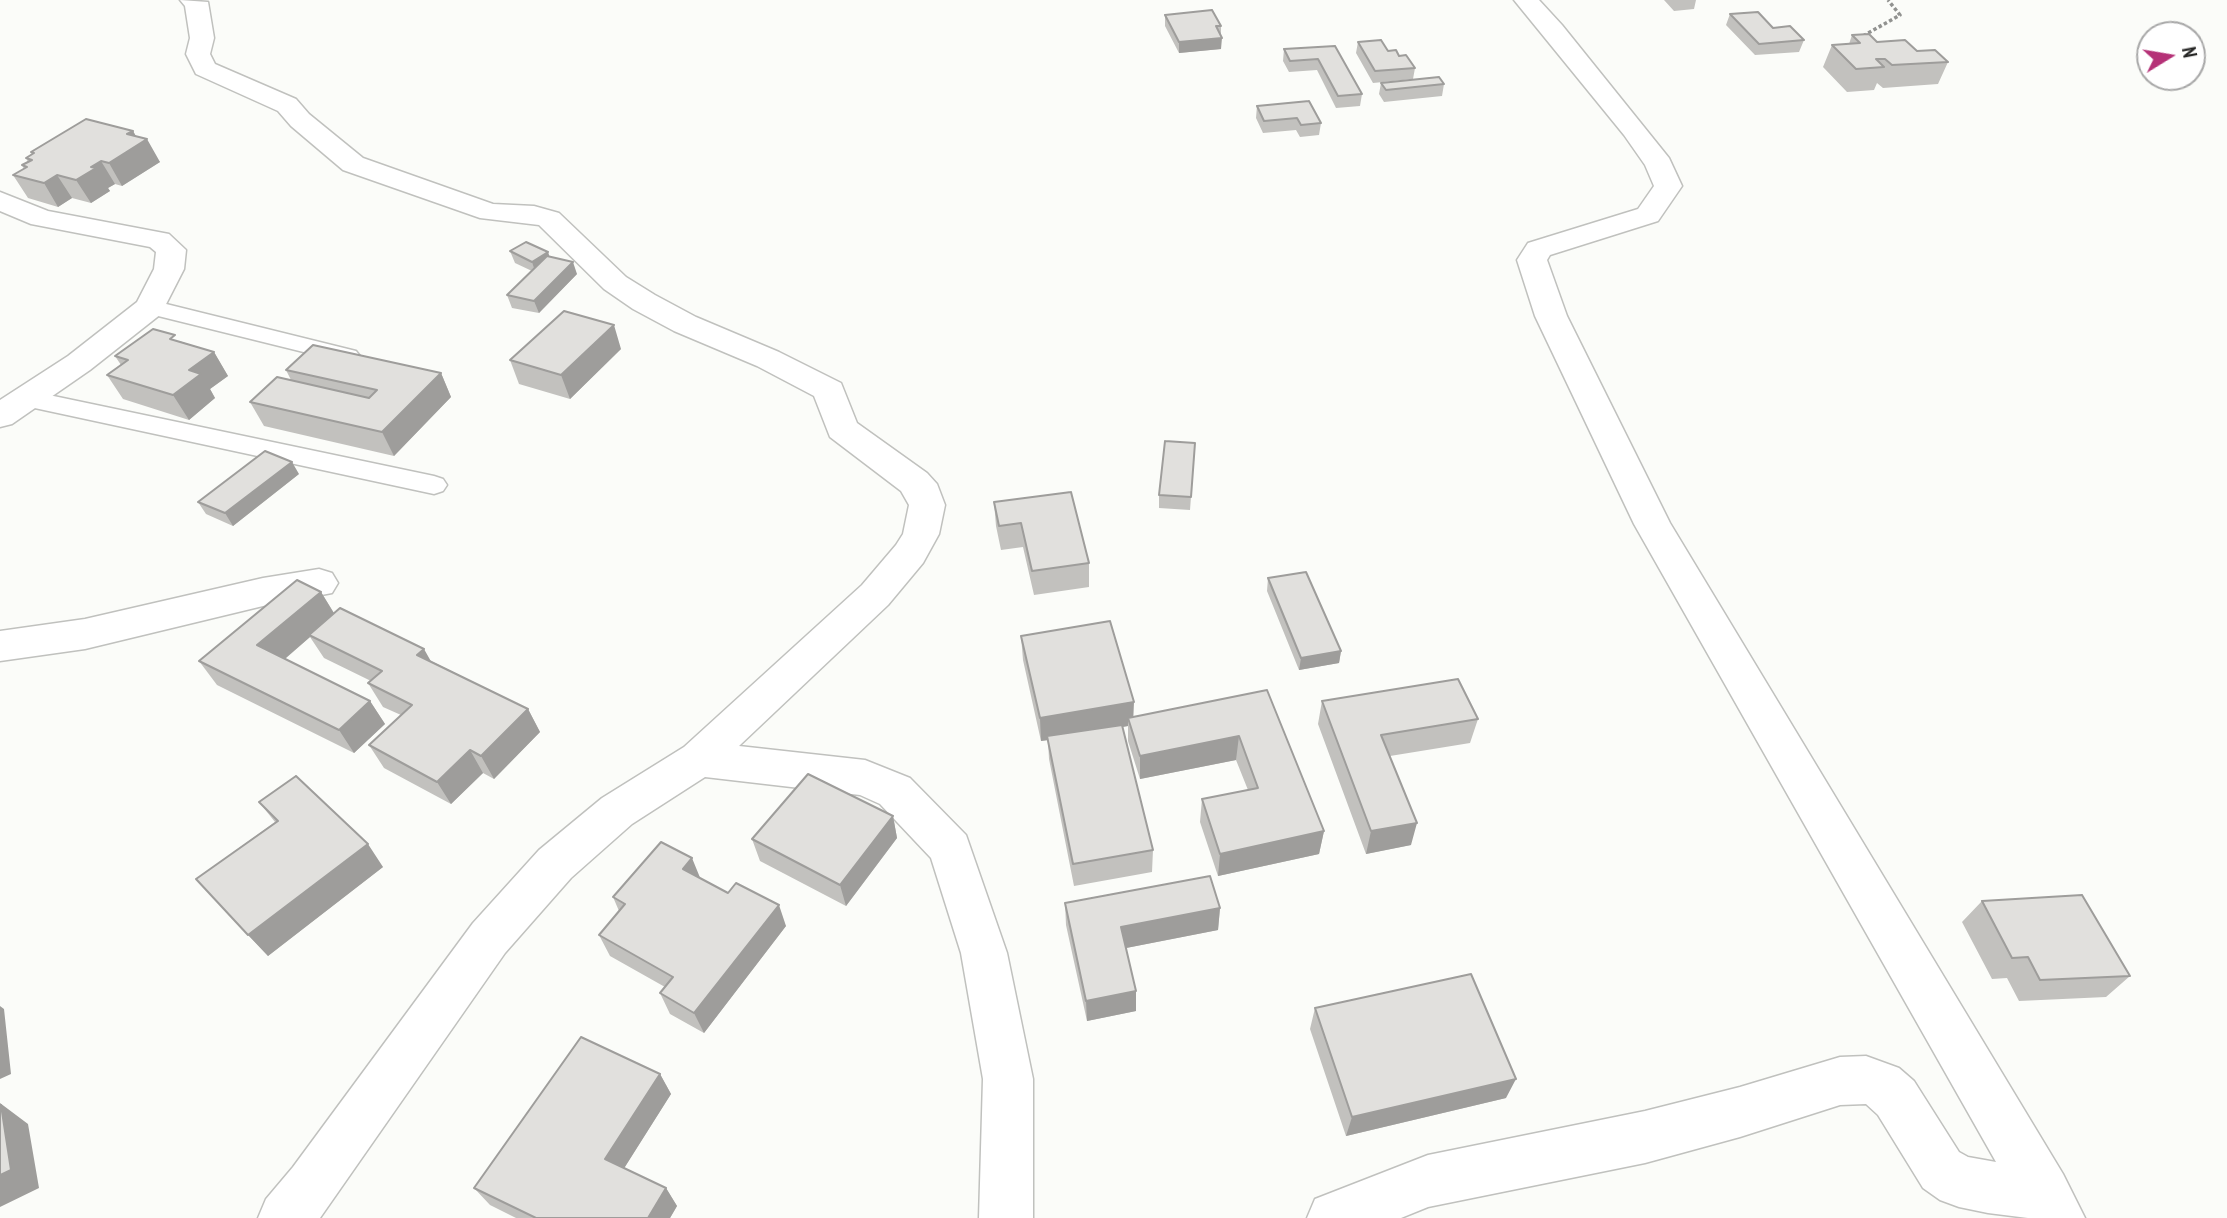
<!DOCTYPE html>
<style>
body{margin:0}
#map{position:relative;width:2227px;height:1218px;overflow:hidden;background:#fbfcf9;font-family:"PT Sans Narrow",sans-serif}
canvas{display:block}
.north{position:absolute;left:2136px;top:21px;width:70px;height:70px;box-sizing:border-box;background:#fff;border:2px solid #a8a8a8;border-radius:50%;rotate:79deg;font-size:19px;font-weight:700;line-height:28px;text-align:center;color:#262625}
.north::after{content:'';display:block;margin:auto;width:24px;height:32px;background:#b53177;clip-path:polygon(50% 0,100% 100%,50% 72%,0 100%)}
</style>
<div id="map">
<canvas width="2227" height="1218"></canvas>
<div class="north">N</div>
</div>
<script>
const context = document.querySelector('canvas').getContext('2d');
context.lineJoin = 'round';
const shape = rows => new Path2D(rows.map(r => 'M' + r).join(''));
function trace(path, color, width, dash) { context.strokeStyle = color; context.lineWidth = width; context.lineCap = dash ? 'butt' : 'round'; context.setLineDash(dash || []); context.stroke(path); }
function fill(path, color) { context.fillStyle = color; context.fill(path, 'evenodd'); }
const lane = shape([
 [150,300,356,351,360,356,356,361,348,363,142,312,139,307,142,302,150,300],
 [25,390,434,476,443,479,447,485,443,491,434,494,16,404,13,398,16,392,25,390]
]);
const street = shape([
 [180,0,208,2,214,38,210,54,215,64,296,99,309,114,363,158,493,204,534,206,559,213,626,277,655,295,696,317,779,352,841,383,857,423,927,473,937,484,945,505,939,534,923,563,888,605,739,746,865,760,910,778,966,835,1007,953,1033,1079,1033,1218,979,1218,983,1079,961,953,931,858,880,804,860,795,705,777,632,824,571,878,505,953,320,1218,258,1218,266,1199,293,1167,473,923,539,850,602,798,684,747,862,585,896,545,903,534,909,505,901,491,830,437,814,396,757,366,674,331,633,309,604,289,539,225,480,218,343,170,291,126,278,111,196,74,186,54,190,38,185,6,180,0],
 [1514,0,1539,0,1562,25,1669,158,1682,186,1658,221,1550,255,1547,260,1567,316,1670,523,2063,1174,2085,1218,2028,1218,1988,1213,1959,1207,1940,1200,1923,1188,1878,1115,1866,1104,1840,1105,1740,1137,1645,1163,1428,1207,1401,1218,1307,1218,1315,1199,1428,1155,1645,1111,1740,1087,1840,1057,1866,1056,1899,1068,1914,1081,1959,1152,1968,1157,1996,1162,1634,524,1535,316,1517,260,1528,243,1638,209,1654,186,1645,165,1624,135,1514,0],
 [0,192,48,211,169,234,186,250,184,269,161,314,90,370,12,424,0,427,0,400,68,356,137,302,154,269,156,252,150,247,31,224,0,211,0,192],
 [319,569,332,573,338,583,332,593,263,606,85,649,0,661,0,631,85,619,263,578,319,569]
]);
trace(lane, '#c0c1be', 3);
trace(street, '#c0c1be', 3);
trace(shape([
 [1863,36,1900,15,1888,0]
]), '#919290', 3.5, [3.5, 2.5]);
fill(lane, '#fff');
fill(street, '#fff');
fill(shape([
 [1664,0,1696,0,1694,9,1674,11],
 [1730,14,1773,28,1804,40,1799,52,1755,55,1726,25],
 [1165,15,1221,26,1221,49,1179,53,1165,26],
 [1852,35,1877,42,1948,62,1938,84,1883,88,1877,83,1874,90,1847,92,1823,67,1832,45,1849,44],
 [1358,42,1388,51,1399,56,1415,68,1413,79,1373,83,1356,53],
 [1335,46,1362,94,1360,106,1336,108,1317,70,1289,72,1283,61,1284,49],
 [1381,83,1444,84,1442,96,1384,102,1379,94],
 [1257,106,1321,123,1319,135,1300,137,1296,130,1263,133,1256,118],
 [133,131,136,137,160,162,122,186,115,184,108,188,110,191,91,203,72,198,58,207,28,198,13,175,24,169,22,165,28,162,26,158,32,154,31,152],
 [510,251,548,252,549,257,577,274,539,313,512,308,507,295,532,271,515,263],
 [179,341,214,352,228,376,210,389,215,398,189,420,123,399,107,375,121,365,115,356],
 [621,349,570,399,519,384,510,360],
 [286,370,441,373,451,397,394,456,264,426,250,402,291,380],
 [1195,443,1190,510,1159,508,1159,495],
 [299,474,233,526,206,514,198,502],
 [994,502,1089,563,1089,587,1034,595,1023,547,1001,550,996,526],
 [1268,578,1341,651,1339,663,1299,670,1267,591],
 [321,592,334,613,528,709,540,732,494,779,483,773,451,804,384,768,369,745,401,715,383,707,368,683,371,681,324,658,310,637,285,659,370,701,385,724,354,753,217,685,199,661],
 [1021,636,1133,717,1267,690,1324,831,1319,854,1218,876,1200,822,1202,799,1248,790,1236,760,1140,779,1128,741,1128,726,1122,727,1153,850,1152,872,1074,886,1049,759,1048,740,1041,741,1023,660],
 [1322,701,1478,719,1470,743,1390,756,1411,845,1366,854,1318,724],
 [259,802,383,867,268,956,196,879,275,822],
 [893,816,897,838,846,906,760,861,752,839],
 [701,879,786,926,704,1033,670,1014,660,993,665,987,610,956,599,935,619,911,613,897],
 [1982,901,2130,976,2106,997,2019,1001,2007,978,1992,979,1962,922],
 [1065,903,1220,908,1218,930,1126,948,1136,991,1136,1011,1087,1021,1066,925],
 [1315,1008,1506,1098,1346,1136,1310,1029],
 [660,1074,671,1094,624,1168,666,1188,677,1206,670,1218,516,1218,490,1205,474,1188]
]), '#c2c1be');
fill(shape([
 [1222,38,1221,49,1179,53,1179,42],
 [133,131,140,143,147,139,160,162,122,186,109,163,127,134],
 [101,161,115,184,108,188,110,191,91,203,76,180,91,167],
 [57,175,72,198,58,207,44,183],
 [548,252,552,264,536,274,532,262],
 [573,262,577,274,539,313,534,301],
 [614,325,621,349,570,399,561,375],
 [214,352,228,376,210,389,215,398,189,420,173,395,189,370],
 [441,373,451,397,394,456,382,432],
 [292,462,299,474,233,526,225,513],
 [321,592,335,615,309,635,310,637,273,669,257,645],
 [424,649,437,672,417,655],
 [1341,651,1339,663,1299,670,1301,658],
 [370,701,385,724,354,753,339,730],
 [1134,702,1133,725,1128,718,1128,726,1048,740,1047,736,1048,740,1041,741,1040,718],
 [528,709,540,732,494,779,481,756],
 [1239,736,1236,760,1140,779,1140,756],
 [470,750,483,773,451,804,437,782],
 [893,816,897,838,846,906,840,885],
 [1417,823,1411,845,1366,854,1371,831],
 [1324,831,1319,854,1218,876,1220,854],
 [368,844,383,867,268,956,248,935],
 [692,858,701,880,683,869],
 [779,905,786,926,704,1033,694,1013],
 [1220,908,1218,930,1121,949,1121,927],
 [1136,991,1136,1011,1087,1021,1086,1001],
 [0,1006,4,1009,11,1074,0,1079],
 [660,1074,671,1094,618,1178,605,1159],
 [1516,1079,1506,1098,1346,1136,1352,1117],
 [0,1103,28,1124,39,1188,0,1207],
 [666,1188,677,1206,670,1218,648,1218]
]), '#9e9d9b');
const building = shape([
 [1212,10,1221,26,1216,26,1222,38,1179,42,1165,15,1212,10],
 [1758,12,1773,28,1790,26,1804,40,1759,44,1730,14,1758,12],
 [1869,34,1877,42,1905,40,1917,51,1935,50,1948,62,1892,65,1885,59,1876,59,1884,67,1856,69,1832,45,1860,43,1852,35,1869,34],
 [1381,40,1388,51,1396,50,1399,56,1406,55,1415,68,1375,71,1358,42,1381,40],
 [1335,46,1362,94,1338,96,1318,59,1290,61,1284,49,1335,46],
 [1439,77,1444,84,1386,90,1381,83,1439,77],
 [1309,101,1321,123,1301,125,1297,118,1264,121,1257,106,1309,101],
 [86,119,133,131,127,134,147,139,109,163,101,161,91,167,96,168,76,180,57,175,44,183,13,175,27,167,22,165,32,160,26,158,34,153,31,152,86,119],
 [526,242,548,252,532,262,510,251,526,242],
 [547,256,573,262,534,301,507,295,547,256],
 [564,311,614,325,561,375,510,360,564,311],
 [153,329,175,335,170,339,214,352,189,370,201,374,173,395,107,375,128,360,115,356,153,329],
 [313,345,441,373,382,432,250,402,277,377,369,398,377,390,286,370,313,345],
 [1165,441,1195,443,1191,497,1159,495,1165,441],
 [265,451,292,462,225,513,198,502,265,451],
 [1071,492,1089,563,1032,571,1021,523,999,526,994,502,1071,492],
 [1306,572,1341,651,1301,658,1268,578,1306,572],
 [297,580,321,592,257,645,370,701,339,730,199,661,297,580],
 [340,608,424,649,417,655,528,709,481,756,470,750,437,782,369,745,412,705,368,683,382,671,309,635,340,608],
 [1110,621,1134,702,1040,718,1021,636,1110,621],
 [1458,679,1478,719,1381,735,1417,823,1371,831,1322,701,1458,679],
 [1267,690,1324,831,1220,854,1202,799,1258,788,1239,736,1140,756,1128,718,1267,690],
 [1122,725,1153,850,1073,864,1047,736,1122,725],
 [808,774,893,816,840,885,752,839,808,774],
 [296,776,368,844,248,935,196,879,278,821,259,802,296,776],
 [661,842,692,858,683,869,728,893,736,883,779,905,694,1013,660,993,673,977,599,935,625,904,613,897,661,842],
 [1210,876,1220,908,1121,927,1136,991,1086,1001,1065,903,1210,876],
 [2082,895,2130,976,2040,980,2028,957,2012,958,1982,901,2082,895],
 [1471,974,1516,1079,1352,1117,1315,1008,1471,974],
 [581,1037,660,1074,605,1159,666,1188,648,1218,536,1218,474,1188,581,1037],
 [0,1105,1,1105,11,1170,0,1175,0,1105]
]);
fill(building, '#e1e0dd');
trace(building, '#9e9d9b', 2);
</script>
